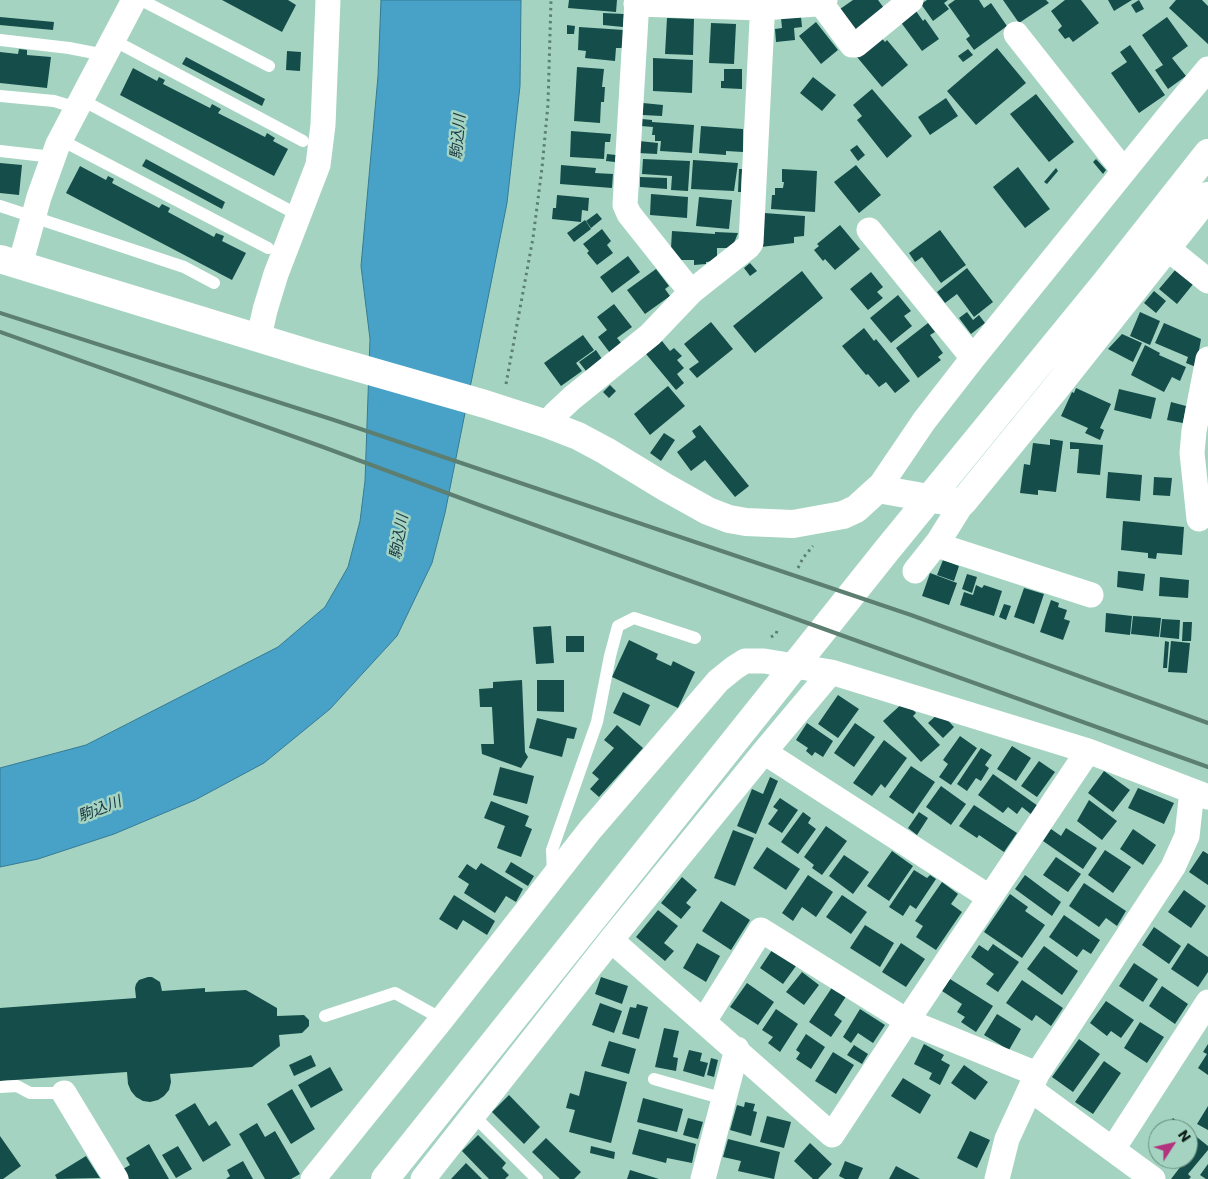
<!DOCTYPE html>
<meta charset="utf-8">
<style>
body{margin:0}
#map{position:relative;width:1208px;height:1179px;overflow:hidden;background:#a4d4c1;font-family:Poppins,sans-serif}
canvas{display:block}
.north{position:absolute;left:1148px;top:1119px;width:50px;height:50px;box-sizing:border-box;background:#a4d4c1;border:1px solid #678b7d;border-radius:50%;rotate:55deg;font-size:14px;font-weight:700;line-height:20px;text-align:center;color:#0b1e18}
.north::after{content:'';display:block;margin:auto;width:18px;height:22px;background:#b4337e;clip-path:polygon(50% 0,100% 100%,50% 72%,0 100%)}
</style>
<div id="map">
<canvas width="1208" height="1179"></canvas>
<div class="north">N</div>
</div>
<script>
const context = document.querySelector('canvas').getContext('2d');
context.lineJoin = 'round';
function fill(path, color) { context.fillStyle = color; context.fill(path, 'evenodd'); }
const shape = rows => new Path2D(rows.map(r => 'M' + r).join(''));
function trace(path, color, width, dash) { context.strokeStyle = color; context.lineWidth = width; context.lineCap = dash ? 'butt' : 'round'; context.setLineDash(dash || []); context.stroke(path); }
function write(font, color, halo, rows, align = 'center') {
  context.font = font + ' Poppins,"Noto Sans JP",sans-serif'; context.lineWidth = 5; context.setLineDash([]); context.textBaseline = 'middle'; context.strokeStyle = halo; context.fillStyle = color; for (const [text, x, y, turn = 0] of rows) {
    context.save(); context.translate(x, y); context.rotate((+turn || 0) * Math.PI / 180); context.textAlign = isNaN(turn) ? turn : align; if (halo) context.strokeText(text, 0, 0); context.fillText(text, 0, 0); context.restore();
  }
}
const water = shape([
 [381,0,521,0,520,86,507,203,445,513,432,563,397,636,330,709,264,763,195,800,114,834,38,859,0,867,0,768,86,745,278,647,325,607,348,567,360,521,365,481,370,339,361,266,378,76,381,0]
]);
fill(water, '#48a2c8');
trace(water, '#367a93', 1);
fill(shape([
 [222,0,288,0,296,5,282,32],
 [569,0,617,0,616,12,568,8],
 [853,0,878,0,887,12,857,33,840,9],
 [927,0,948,0,944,3,949,9,933,21,921,4],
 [955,0,979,0,984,8,991,3,1007,26,974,50,966,39,970,36,948,5],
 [1003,0,1046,0,1049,3,1019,23],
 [1065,0,1081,0,1099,23,1073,42,1069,37,1065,39,1058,30,1062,26,1051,11],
 [1108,0,1132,0,1114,11],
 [1139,0,1144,9,1136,13,1131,5],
 [1176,0,1202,0,1208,6,1208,44,1169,8],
 [916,11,923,21,925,19,939,39,922,51,897,17],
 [603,13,624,14,623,27,603,25],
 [0,17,54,22,53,30,0,25],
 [801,17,802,27,794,28,795,40,776,42,775,29,782,28,781,18],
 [1167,17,1188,46,1172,58,1186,76,1168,89,1155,70,1163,65,1142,35],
 [667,18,694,19,693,55,665,54],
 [816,22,838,50,821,64,799,36],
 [711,23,736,24,734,64,709,63],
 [567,25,575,26,574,34,567,34],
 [579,27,624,30,623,48,616,48,615,61,585,58,586,51,578,50],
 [879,35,885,42,887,40,908,65,882,87,857,57],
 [1130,45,1165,95,1139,113,1111,73,1127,62,1120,52],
 [997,48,1026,83,976,125,947,91],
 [19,49,27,50,27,55,51,57,47,88,0,83,0,52,18,54],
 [968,49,973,55,963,62,958,56],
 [287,51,301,52,300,71,286,70],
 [186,57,265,99,262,106,182,64],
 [653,58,693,60,692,93,653,91],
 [577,67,604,69,602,87,605,87,604,102,601,102,600,123,574,121],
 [133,68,157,81,159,77,165,80,163,84,210,108,212,104,221,109,218,113,265,137,267,133,275,138,273,141,288,149,274,176,120,95],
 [724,69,742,69,742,89,721,88,721,81,724,81],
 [813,77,836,95,822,111,800,93],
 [872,89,912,136,887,158,857,120,862,116,853,105],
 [1036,94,1074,142,1049,162,1010,114],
 [946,98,958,116,930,135,918,117],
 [643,103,663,105,662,116,642,115],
 [642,119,652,120,652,122,694,125,692,153,660,151,661,141,655,141,655,135,652,135,653,127,641,126],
 [701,126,743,129,743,152,726,151,726,155,699,153],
 [571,131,611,134,610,142,605,142,604,159,570,157],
 [639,141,658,143,657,154,638,153],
 [857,145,865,155,858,161,850,150],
 [607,154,616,155,615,162,606,161],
 [146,159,225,202,222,209,142,166],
 [643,159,690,161,688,191,671,190,672,176,642,174],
 [1096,159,1106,170,1103,174,1093,162],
 [693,160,738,163,734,191,691,189],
 [0,163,22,165,19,195,0,193],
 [561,165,596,168,595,173,613,174,612,188,560,184],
 [856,165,881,195,859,213,834,182],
 [80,166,106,180,108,176,114,179,112,183,159,208,162,204,170,208,168,212,214,237,216,233,224,236,222,241,246,253,232,280,66,193],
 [1018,167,1050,209,1025,228,993,187],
 [1056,168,1058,171,1047,184,1044,182],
 [739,169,742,169,741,192,738,192],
 [782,169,817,171,815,212,771,209,772,195,775,195,775,188,783,188,784,182,782,182],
 [640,177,667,178,667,189,640,187],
 [651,194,688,197,687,218,650,215],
 [557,195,589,198,588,211,582,210,581,222,552,219,553,208,556,208],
 [699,197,732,200,729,229,696,226],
 [597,213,602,219,591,228,586,221],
 [764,213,805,216,804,236,794,237,794,243,761,247],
 [585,220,591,229,574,242,567,233],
 [840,225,860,249,835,270,825,259,823,261,814,250,819,246,817,244],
 [602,229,611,241,607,245,613,253,597,265,587,253,589,251,583,244],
 [940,230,966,265,941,283,922,257,915,262,909,253],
 [672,231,715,234,715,232,738,233,732,248,717,248,717,261,706,262,706,264,694,265,694,260,679,260,671,248],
 [628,256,640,272,612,293,600,277],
 [750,263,757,271,750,276,744,268],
 [967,268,993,302,974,317,957,294,945,303,937,292],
 [656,269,669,286,665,289,670,296,645,314,627,290],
 [1176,269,1194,283,1177,304,1159,289],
 [802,271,823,298,755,353,733,326],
 [871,272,883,287,877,292,883,298,868,310,850,289],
 [1154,291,1166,301,1156,313,1144,303],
 [898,295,911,311,904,316,912,326,891,343,870,318],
 [614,304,632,327,617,338,622,344,610,353,598,337,607,330,597,317],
 [967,312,973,320,979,315,985,323,971,334,959,318],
 [1140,312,1160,321,1150,345,1130,336],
 [711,322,733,349,697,378,689,369,699,362,684,344],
 [928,323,935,332,930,335,943,353,938,357,941,360,918,378,896,348],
 [1164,323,1201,339,1196,367,1186,363,1188,357,1155,343],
 [864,328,874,341,876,339,910,381,895,393,886,382,879,387,868,374,866,375,842,346],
 [1122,334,1142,343,1133,362,1108,349],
 [583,335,594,350,576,363,582,371,561,386,544,363],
 [662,341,670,351,674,348,682,356,677,360,684,368,677,374,684,383,676,390,646,354],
 [1145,345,1160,353,1159,355,1186,367,1180,381,1172,377,1164,392,1131,375],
 [596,350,602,359,586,371,579,362],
 [610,385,616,391,609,398,603,392],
 [668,386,685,406,650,435,634,414],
 [1076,388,1111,404,1100,428,1104,430,1100,440,1085,433,1088,428,1061,416,1072,392,1074,393],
 [1119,389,1156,398,1151,419,1114,410],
 [1171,402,1186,406,1183,423,1167,420],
 [700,425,749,486,735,497,705,460,691,471,677,452,696,437,692,431],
 [664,433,675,440,661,461,650,453],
 [1050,439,1063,441,1056,492,1038,490,1038,495,1020,493,1024,464,1030,465,1033,443,1050,445],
 [1070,442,1103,445,1100,475,1077,473,1079,449,1070,449],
 [1108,472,1142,475,1140,501,1106,498],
 [1154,477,1172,478,1170,496,1153,495],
 [1123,521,1184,527,1182,555,1157,553,1156,559,1148,558,1148,553,1121,550],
 [943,560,959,566,954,581,937,575],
 [1118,571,1145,574,1143,591,1117,587],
 [930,573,957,583,949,605,922,596],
 [967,574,977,577,972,593,962,589],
 [1160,577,1189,580,1188,598,1159,596],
 [976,585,982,588,984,585,1002,591,994,616,960,605,964,592,973,595],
 [1024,588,1044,594,1034,624,1014,617],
 [1051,600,1059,603,1058,607,1067,610,1064,619,1070,621,1063,640,1040,632],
 [1004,604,1011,606,1006,620,999,617],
 [1106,613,1132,616,1130,635,1105,632],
 [1133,616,1161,618,1159,637,1131,634],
 [1162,619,1180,620,1179,639,1160,637],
 [1183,622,1192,622,1191,641,1182,641],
 [551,626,554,663,536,664,533,627],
 [566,636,584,636,584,652,566,652],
 [629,640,658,654,656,659,671,666,673,661,695,672,678,708,612,677],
 [1165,641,1169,642,1167,668,1163,668],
 [1171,641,1190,643,1187,673,1168,672],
 [522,680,525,752,528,757,521,768,482,754,481,744,494,744,492,707,480,707,479,689,493,688,493,682],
 [537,680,564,680,564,712,537,711],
 [623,692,650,705,640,726,613,713],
 [838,695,859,709,838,738,818,724],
 [905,701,916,713,913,716,940,745,921,762,883,721],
 [940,712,954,727,943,738,928,723],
 [537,718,577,728,574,739,567,738,562,757,529,748],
 [807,723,833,741,823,757,815,752,812,756,806,751,808,748,796,740],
 [855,723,875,737,854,767,834,753],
 [617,725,643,748,599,797,590,789,599,779,592,773,614,748,604,740],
 [960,736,977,748,951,785,939,777,948,764,943,760],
 [884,740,907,758,885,788,881,784,872,796,853,783],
 [1012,746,1031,758,1016,781,997,769],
 [981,748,992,755,985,765,989,768,981,781,976,778,967,791,957,784],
 [1039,761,1055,772,1037,797,1021,786],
 [911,766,935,782,913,814,889,797],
 [500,767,534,776,527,804,493,795],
 [1104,771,1130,790,1113,812,1088,793],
 [993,774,1038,806,1032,815,1022,807,1017,814,1008,807,1003,813,978,795],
 [770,777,778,781,756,834,737,826,752,789,763,794],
 [941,786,966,804,951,825,926,807],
 [1138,788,1174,803,1164,824,1128,808],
 [780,798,798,810,782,833,768,824,778,810,773,807],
 [1089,800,1117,821,1102,840,1077,821],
 [491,801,529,816,525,826,532,829,521,857,497,848,505,826,484,818],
 [974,805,1017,833,1004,852,979,835,977,838,959,826],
 [803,812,811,818,808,823,816,829,798,854,781,842],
 [919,812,928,818,917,835,908,828],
 [826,826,847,841,822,875,812,868,814,865,804,857],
 [1066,828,1097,848,1083,869,1043,841,1051,829,1061,836],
 [1133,829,1156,845,1143,865,1120,849],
 [733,830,754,838,735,886,714,878],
 [767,847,800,869,786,890,753,868],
 [1105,850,1131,867,1113,893,1088,875],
 [892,851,913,866,889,901,867,886],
 [1203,851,1208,854,1208,885,1189,872],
 [844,855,869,872,853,894,829,876],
 [1056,857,1081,874,1068,892,1043,875],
 [511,862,534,876,528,886,505,872],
 [481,863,523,889,516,902,506,896,495,913,464,893,469,884,458,877,467,864,476,870],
 [914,870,927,878,930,875,936,879,916,909,910,905,903,916,889,907],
 [808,875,833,892,816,917,802,907,793,921,782,913],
 [1025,875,1061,902,1052,916,1015,889],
 [682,877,697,890,686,903,691,907,681,919,661,903],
 [942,882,958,894,951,904,962,912,936,950,916,937,923,926,915,921],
 [1084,883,1126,911,1117,926,1106,918,1099,927,1069,906],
 [1184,890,1206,906,1191,928,1168,912],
 [1010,894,1028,907,1025,911,1045,925,1022,958,984,932],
 [454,895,495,921,487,935,463,920,457,930,439,919],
 [842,895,867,912,851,934,826,917],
 [721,901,750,920,731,950,702,931],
 [658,910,678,926,664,943,674,951,665,961,636,937],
 [1064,915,1100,940,1091,954,1083,949,1077,957,1049,937],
 [865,925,894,943,880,967,850,948],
 [1154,927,1181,946,1169,964,1142,945],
 [697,943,720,956,706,982,683,968],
 [901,943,925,959,906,987,882,972],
 [1188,943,1208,957,1208,972,1198,987,1171,969],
 [993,944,1019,962,998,992,986,984,994,974,971,957,979,945,988,951],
 [1044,946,1078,971,1062,995,1027,969],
 [772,950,796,966,783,984,760,968],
 [1134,963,1158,979,1143,1002,1119,986],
 [802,972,819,985,804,1005,786,992],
 [148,977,152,977,160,982,162,991,205,988,205,992,246,990,277,1008,277,1016,304,1015,309,1020,309,1026,302,1033,279,1035,280,1046,252,1067,170,1074,171,1082,169,1090,164,1096,158,1100,150,1102,143,1101,136,1097,131,1091,128,1084,127,1072,0,1081,0,1008,136,998,135,988,136,984,139,980],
 [601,977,628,986,622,1004,595,994],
 [950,979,993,1006,976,1032,961,1022,965,1017,957,1012,962,1004,942,991],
 [1022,980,1063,1008,1051,1026,1036,1015,1032,1021,1006,1003],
 [747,983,774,1002,758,1025,730,1007],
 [833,986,847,995,834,1015,842,1021,831,1037,809,1022],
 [1162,986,1188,1004,1175,1024,1149,1006],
 [1106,1001,1134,1020,1121,1038,1111,1031,1107,1036,1090,1023],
 [600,1003,622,1011,614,1033,592,1025],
 [637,1004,648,1007,639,1039,622,1034,630,1007,636,1008],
 [776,1009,798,1024,780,1052,768,1043,773,1037,762,1030],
 [860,1009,885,1025,873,1043,858,1033,851,1043,843,1037],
 [997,1014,1021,1029,1009,1050,984,1035],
 [1140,1022,1164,1037,1147,1063,1124,1048],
 [664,1028,679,1031,673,1057,678,1058,676,1071,655,1067],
 [806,1034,825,1047,811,1069,796,1059,800,1053,796,1050],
 [1079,1039,1100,1054,1073,1092,1052,1077],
 [609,1041,636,1049,629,1074,601,1066],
 [924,1044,944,1055,941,1060,950,1065,940,1085,929,1079,932,1073,914,1064],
 [1208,1044,1208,1075,1198,1068,1207,1054,1203,1052],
 [854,1045,868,1054,862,1064,847,1055],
 [689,1050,702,1053,700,1061,708,1063,704,1077,683,1071],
 [833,1052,854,1065,836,1094,815,1081],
 [311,1055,316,1066,294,1076,289,1065],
 [711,1058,718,1060,714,1077,707,1075],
 [1104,1061,1121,1073,1093,1114,1075,1102],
 [964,1065,988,1082,975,1100,951,1083],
 [330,1067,343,1090,311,1108,298,1085],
 [585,1071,627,1082,611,1143,569,1132,575,1110,566,1108,570,1093,579,1096],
 [903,1078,931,1095,920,1114,891,1096],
 [292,1089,315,1129,291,1144,267,1104],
 [509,1095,540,1127,524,1144,492,1112],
 [643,1098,683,1109,677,1132,637,1122],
 [745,1102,755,1104,753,1111,757,1112,751,1136,730,1130,737,1105,744,1107],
 [195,1103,209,1126,216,1121,231,1145,203,1162,175,1115],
 [1208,1106,1208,1130,1197,1124],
 [767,1116,791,1122,784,1148,760,1142],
 [688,1118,703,1122,698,1139,683,1135],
 [1173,1118,1186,1129,1164,1129],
 [257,1123,265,1137,275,1131,300,1174,291,1179,265,1179,239,1134],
 [639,1129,696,1144,692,1163,667,1158,666,1163,632,1154],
 [1188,1130,1208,1146,1208,1150,1188,1174,1191,1177,1189,1179,1171,1179,1181,1166,1173,1159,1188,1159],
 [970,1131,990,1140,977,1168,957,1158],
 [478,1135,506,1163,502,1168,509,1175,505,1179,489,1179,462,1151],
 [0,1136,21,1166,3,1179,0,1179],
 [546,1138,581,1172,574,1179,560,1179,532,1152],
 [728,1139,780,1152,774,1179,738,1171,741,1161,723,1157],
 [810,1143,832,1164,818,1179,813,1179,794,1161],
 [149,1144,169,1179,129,1179,123,1169,130,1165,126,1158],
 [178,1146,192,1169,176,1178,162,1155],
 [591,1146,615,1152,614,1159,590,1153],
 [86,1156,100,1178,57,1179,55,1175],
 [243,1161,253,1179,226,1179,230,1176,227,1170],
 [845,1161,863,1168,858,1179,845,1179,839,1176],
 [466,1163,482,1179,451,1179],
 [1208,1164,1208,1179,1206,1179,1200,1175],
 [896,1166,920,1179,889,1179],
 [630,1170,659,1179,627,1179]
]), '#144d4a');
trace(shape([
 [506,384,533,238,542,168,548,104,551,0],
 [798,568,803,558,813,546],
 [771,637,776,634,778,628]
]), '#5c7f72', 3, [2.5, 4]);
trace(shape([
 [141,0,269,66],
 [0,40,69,48,105,55],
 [113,40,303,141],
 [0,96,54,101,77,108],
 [82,100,300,216],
 [61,140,268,248],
 [0,151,53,157],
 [0,206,184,267,214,283],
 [553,874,552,850,597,722,610,656,618,626,634,618,695,638],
 [325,1016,395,993,442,1019],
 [654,1079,724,1099],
 [0,1087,17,1086,30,1093,64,1093],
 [473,1115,537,1179]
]), '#fff', 12);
trace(shape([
 [637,0,625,205,629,214,691,292],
 [821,3,852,45,856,45,911,0],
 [636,4,762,8,816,4,825,0],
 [1016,34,1124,171],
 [869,230,973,358],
 [1167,248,1208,281],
 [20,265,39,197,58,144,134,0],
 [259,337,265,310,276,274,318,165,323,125,328,0],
 [547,424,556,413,572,398,650,335,691,292,748,247,751,243,763,0],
 [878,489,924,421,973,358,1167,118,1208,69],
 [1199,519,1192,453,1194,431,1208,359],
 [938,542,946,548,1091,595],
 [915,571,938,542,963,502],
 [764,752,989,897],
 [611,940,832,1135,907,1021,1088,751],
 [704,1021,761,930,907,1021,1037,1074],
 [1030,1089,1153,1179],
 [64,1093,116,1179],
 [1113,1149,1208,1002],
 [313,1179,442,1019,590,830,718,681,734,668,745,661,764,661,831,672,1088,751,1208,797],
 [423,1179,611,940,764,752,831,672],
 [703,1179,737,1049],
 [997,1179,1007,1139,1037,1074,1173,867,1187,836,1192,791]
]), '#fff', 25);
trace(shape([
 [0,259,314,355,485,404,547,424,578,436,606,451,665,487,708,511,729,519,746,522,793,524,843,515,856,509,878,489,945,501,963,502,1055,389,1208,196],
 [385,1179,887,550,1106,282,1208,153]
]), '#fff', 28);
trace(shape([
 [0,313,334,420,911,615,1208,723],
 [0,332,323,447,482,506,1208,767]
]), '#5d7f72', 4);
write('italic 15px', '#1b3642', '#a4d4c1', [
 ["駒込川",459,137,-85],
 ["駒込川",400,537,-80],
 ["駒込川",100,810,-21]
]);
</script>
